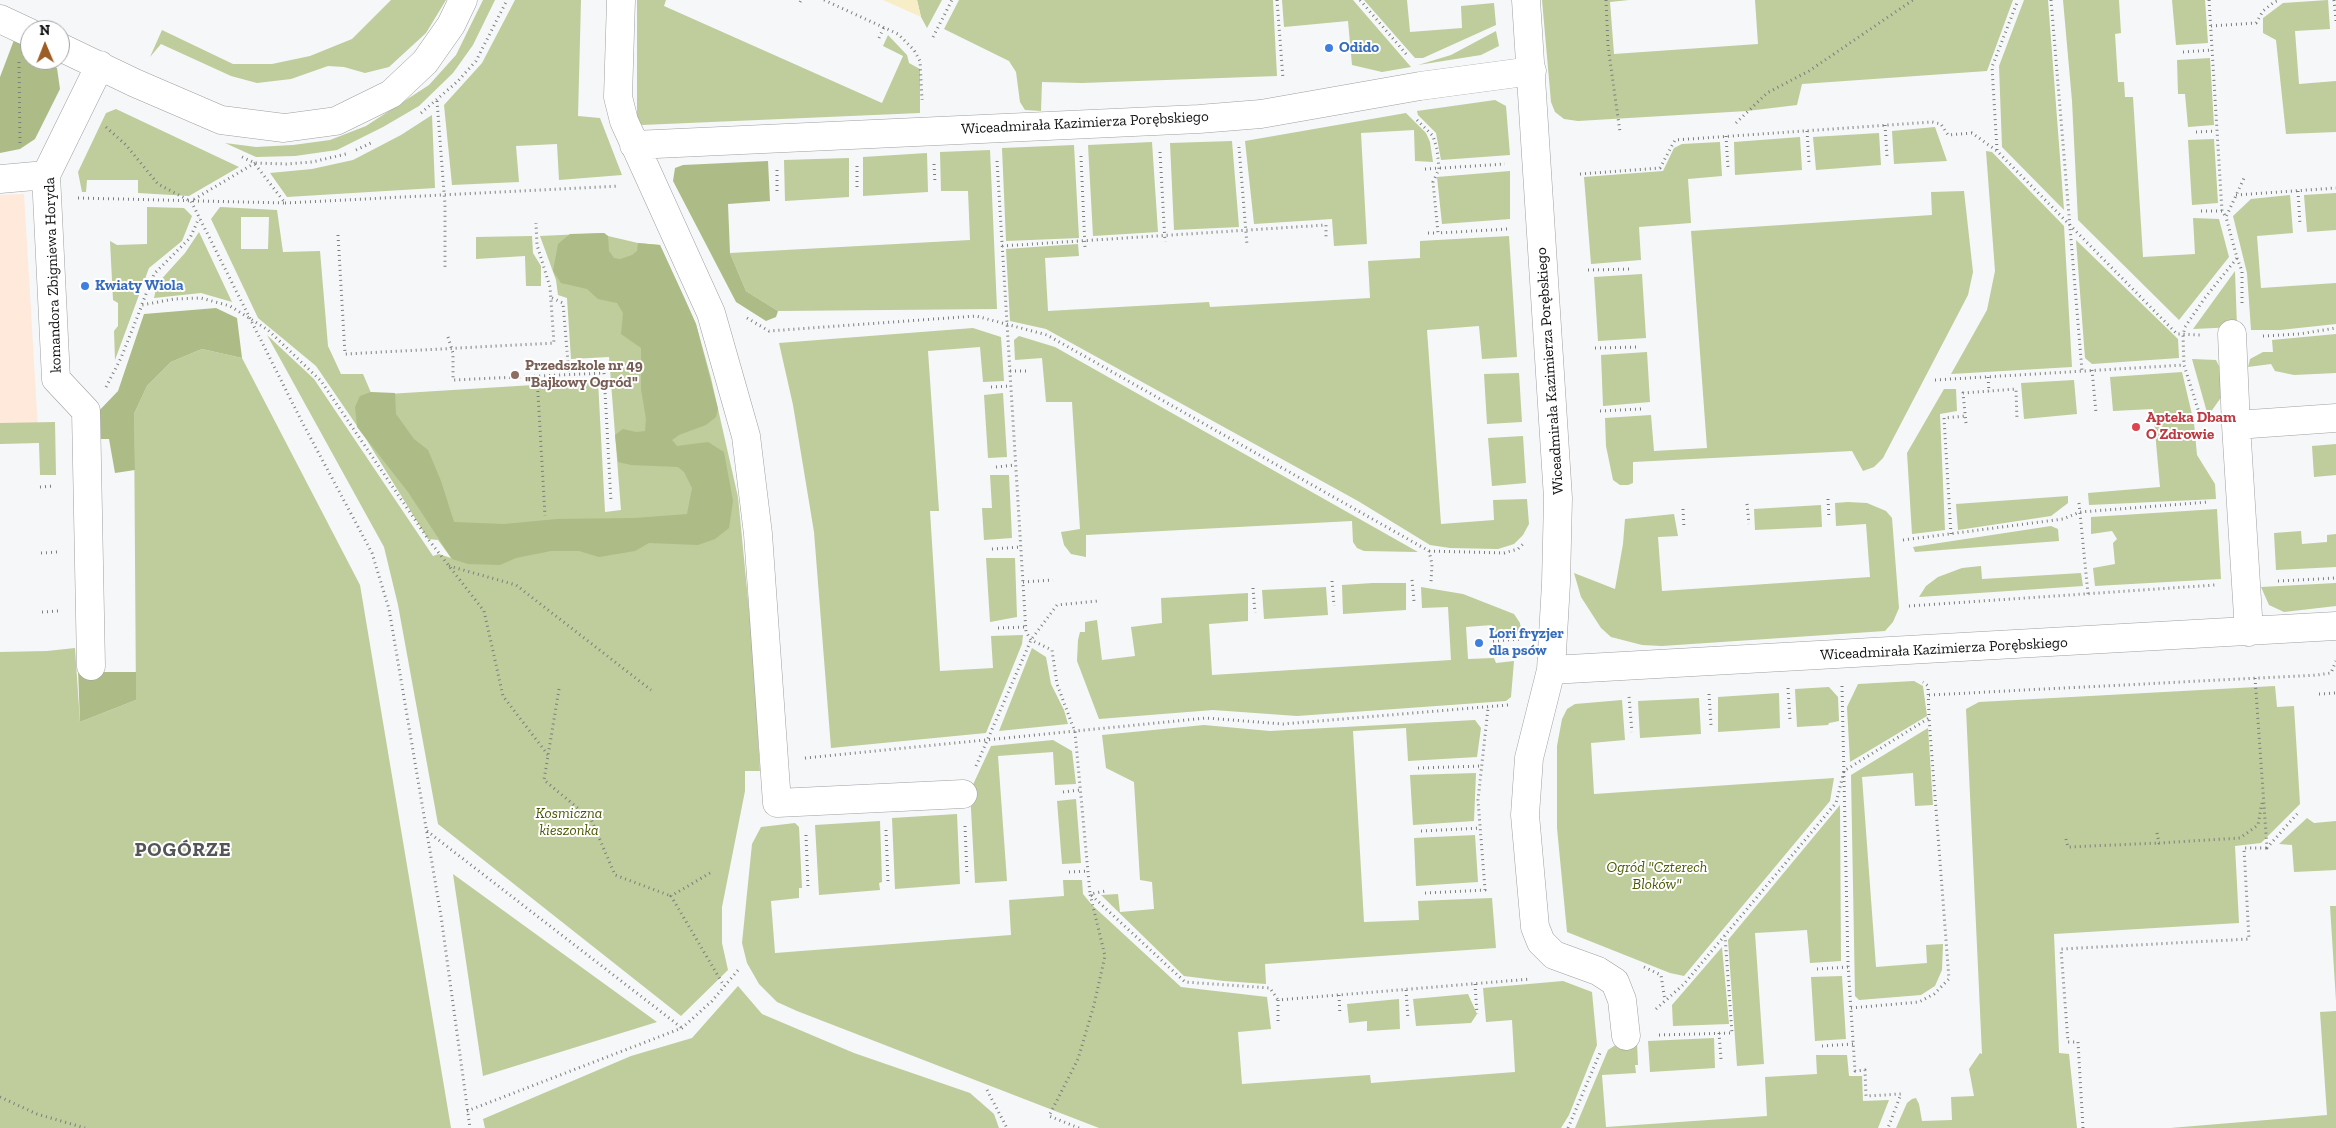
<!DOCTYPE html>
<meta charset="utf-8">
<style>
body{margin:0}
#map{position:relative;width:2336px;height:1128px;overflow:hidden;background:#f6f7f9;font-family:"Zilla Slab",serif}
canvas{display:block}
.north{position:absolute;left:20px;top:20px;width:50px;height:50px;box-sizing:border-box;background:#fff;border:1px solid #9fa0a0;border-radius:50%;rotate:359deg;font-size:14px;font-weight:700;line-height:20px;text-align:center;color:#101112}
.north::after{content:'';display:block;margin:auto;width:18px;height:22px;background:#9d5e25;clip-path:polygon(50% 0,100% 100%,50% 72%,0 100%)}
</style>
<div id="map">
<canvas width="2336" height="1128"></canvas>
<div class="north">N</div>
</div>
<script>
const context = document.querySelector('canvas').getContext('2d');
context.lineJoin = 'round';
function fill(path, color) { context.fillStyle = color; context.fill(path, 'evenodd'); }
const shape = rows => new Path2D(rows.map(r => 'M' + r).join(''));
function trace(path, color, width, dash) { context.strokeStyle = color; context.lineWidth = width; context.lineCap = dash ? 'butt' : 'round'; context.setLineDash(dash || []); context.stroke(path); }
function write(font, color, halo, rows, align = 'center') {
  context.font = font + ' "Zilla Slab",serif'; context.lineWidth = 4; context.setLineDash([]); context.textBaseline = 'middle'; context.strokeStyle = halo; context.fillStyle = color; for (const [text, x, y, turn = 0] of rows) {
    context.save(); context.translate(x, y); context.rotate((+turn || 0) * Math.PI / 180); context.textAlign = isNaN(turn) ? turn : align; if (halo) context.strokeText(text, 0, 0); context.fillText(text, 0, 0); context.restore();
  }
}
fill(shape([
 [24,194,38,429,0,430,0,195]
]), '#fee9db');
fill(shape([
 [391,0,446,0,426,33,389,67,365,73,344,67,328,66,291,79,257,83,231,76,161,44,150,57,162,30,233,64,272,64,310,56,352,39],
 [483,0,495,0,473,45,453,73,419,106,383,127,337,150,295,156,256,157,225,143,256,147,293,145,330,140,366,126,429,85,456,55],
 [515,0,581,0,578,116,600,118,622,175,559,180,557,144,516,146,519,182,452,185,444,105,482,63],
 [637,0,666,0,664,6,882,103,903,56,883,46,888,35,907,55,909,63,920,69,920,113,642,125,637,120],
 [917,0,942,0,927,28,921,17],
 [959,0,1273,0,1277,76,1082,83,1042,82,1041,111,1025,110,1020,102,1016,72,1009,61,944,29],
 [1282,0,1353,0,1411,67,1382,72,1352,65,1348,21,1284,27],
 [1364,0,1407,0,1410,32,1462,28,1461,6,1494,3,1496,25,1423,58,1415,58],
 [1542,0,1629,0,1610,2,1614,54,1758,44,1755,0,2013,0,1987,71,1802,84,1797,105,1747,111,1578,121,1564,119,1555,112,1551,102],
 [2024,0,2048,0,2064,210,2002,147,1999,66],
 [2063,0,2119,0,2121,33,2115,34,2118,82,2124,82,2125,97,2133,97,2143,257,2195,254,2193,218,2219,219,2229,257,2179,320,2078,220,2072,101],
 [2172,0,2205,0,2208,43,2176,45],
 [2328,0,2330,29,2295,31,2299,84,2336,81,2336,132,2286,134,2276,40,2263,33,2263,18,2283,3],
 [1496,31,1499,46,1481,55,1418,65,1451,55],
 [2210,58,2214,125,2188,127,2185,94,2178,94,2177,60],
 [1495,100,1506,106,1510,155,1441,160,1436,133,1418,115,1417,111],
 [116,109,239,167,189,196,138,193,138,180,87,180,86,192,82,192,78,172,106,113],
 [1406,113,1426,133,1430,142,1433,162,1415,161,1414,130,1361,133,1367,244,1334,246,1332,219,1254,224,1245,141],
 [432,115,435,188,287,197,270,173,312,169,353,160,401,135],
 [1935,127,1947,161,1894,164,1892,131],
 [1879,133,1881,165,1816,170,1813,137],
 [1800,137,1802,170,1735,175,1734,142],
 [2214,139,2218,203,2192,205,2188,140],
 [1232,141,1239,227,1174,230,1170,143],
 [1152,142,1158,232,1093,236,1088,145],
 [1720,142,1722,176,1688,179,1691,223,1639,227,1641,260,1591,264,1584,177,1663,171,1674,148,1682,144],
 [1074,145,1079,238,1006,241,1002,148],
 [990,150,997,309,778,311,746,291,730,253,970,240,968,191,941,191,940,152],
 [1986,151,1992,152,2064,226,2072,367,1951,374,1987,310,1995,271],
 [927,153,928,192,863,196,863,157],
 [849,158,849,197,785,201,784,160],
 [1510,171,1510,219,1442,224,1437,177],
 [1964,191,1973,272,1968,295,1883,458,1874,467,1863,471,1852,451,1633,462,1633,483,1628,485,1620,485,1613,480,1606,446,1605,418,1651,415,1654,451,1707,448,1691,231,1932,215,1931,192],
 [2336,193,2336,230,2307,232,2304,195],
 [2290,195,2293,233,2257,236,2261,288,2336,283,2336,324,2280,330,2251,330,2247,273,2233,216,2251,199],
 [147,207,184,208,192,216,182,241,149,268,115,360,114,331,118,326,118,303,113,300,110,241,117,245,147,244],
 [220,207,277,210,283,252,320,251,328,346,341,374,363,374,372,395,598,381,605,512,621,510,609,357,571,359,567,298,558,295,556,280,540,236,604,233,608,236,638,243,660,245,696,324,711,378,738,497,753,651,760,771,745,771,745,791,722,907,722,943,728,970,681,1016,438,824,398,605,384,547,267,335,314,379,433,556,439,554,451,558,438,540,428,539,366,439,316,366,258,318,211,219],
 [241,217,269,217,268,249,241,249],
 [199,232,232,302,201,293,154,298,157,284,185,253],
 [532,236,533,253,541,266,541,286,526,286,525,256,476,259,476,237],
 [1509,236,1517,357,1482,359,1479,326,1427,330,1441,524,1494,520,1493,500,1527,499,1529,524,1523,535,1514,544,1498,549,1450,548,1430,545,1358,501,1046,329,1010,321,1006,249,1078,244,1079,256,1045,258,1048,311,1209,302,1210,307,1370,298,1368,261,1420,258,1420,241],
 [2076,240,2178,339,2179,358,2092,364,2085,358],
 [2235,271,2237,327,2193,329],
 [1642,274,1646,338,1598,341,1594,277],
 [973,328,1001,337,1004,381,983,382,980,347,928,351,939,511,930,511,940,671,993,668,991,636,1023,635,1022,644,986,733,831,748,814,532,793,405,779,343],
 [2336,334,2336,373,2294,375,2275,371,2271,364,2248,367,2250,359,2263,352,2273,352,2272,340],
 [1019,336,1055,347,1418,552,1364,551,1357,548,1353,542,1352,521,1086,535,1086,557,1071,554,1064,545,1061,532,1080,529,1072,402,1046,402,1042,358,1015,360,1014,340],
 [202,349,242,358,360,585,451,1128,0,1128,0,652,47,651,75,648,80,722,136,700,134,414,147,386,171,362],
 [1647,352,1650,402,1603,406,1601,355],
 [2192,359,2216,360,2219,366,2222,396,2208,416],
 [2182,372,2194,423,2197,455,2215,484,2216,499,2089,505,2088,493,2160,487,2153,409,2113,411,2110,377],
 [1519,373,1522,422,1487,424,1484,374],
 [2074,380,2077,414,2024,419,2021,383],
 [1944,389,1956,389,1957,411,1940,414,1945,530,1912,534,1907,453],
 [1003,393,1007,457,988,458,984,395],
 [55,422,56,475,40,475,39,443,0,444,0,423],
 [1523,436,1526,483,1492,486,1488,438],
 [2336,444,2336,475,2314,477,2312,446],
 [990,475,1009,475,1012,538,984,540,982,508,992,508],
 [2068,496,2068,503,2051,516,1958,530,1956,504],
 [1848,502,1867,503,1886,511,1892,518,1899,608,1893,622,1885,631,1662,646,1642,645,1611,637,1601,628,1581,597,1574,573,1615,589,1623,544,1625,519,1674,514,1678,536,1658,537,1662,591,1870,577,1866,524,1836,526,1835,503],
 [1821,505,1822,527,1755,530,1754,509],
 [2217,509,2221,579,2095,586,2093,568,2115,564,2113,543,2117,539,2112,531,2091,534,2091,517],
 [2051,526,2058,529,2059,541,1915,552,1913,547],
 [2301,531,2302,544,2327,542,2327,535,2336,534,2336,567,2276,570,2274,533],
 [986,558,1015,558,1017,617,990,622],
 [1981,566,1982,579,2081,573,2083,586,1919,597,1926,586,1938,577,1962,568],
 [1373,583,1406,583,1406,610,1343,614,1342,585],
 [2336,583,2336,606,2284,612,2269,605,2261,587],
 [1326,587,1328,615,1264,619,1262,590],
 [1421,587,1463,594,1514,614,1520,623,1521,629,1517,633,1493,634,1492,625,1466,627,1468,659,1494,658,1496,663,1514,661,1511,697,1506,701,1297,716,1213,710,1099,719,1077,661,1078,640,1080,632,1085,632,1085,622,1097,620,1102,660,1135,656,1131,627,1162,623,1161,598,1248,593,1248,621,1209,624,1212,675,1451,660,1448,607,1422,608],
 [1032,648,1046,657,1051,684,1064,710,1068,724,999,731],
 [1914,681,1923,686,1927,716,1850,762,1847,707,1858,684],
 [2275,686,2277,707,2294,706,2300,804,2261,843,2235,846,2239,923,2054,934,2059,1053,2069,1054,2077,1128,1896,1128,1907,1103,1912,1099,1916,1098,1919,1104,1922,1121,1952,1120,1951,1097,1974,1096,1969,1069,1980,1053,1982,1054,1966,709,1979,702],
 [1829,687,1838,697,1839,721,1829,723,1828,725,1797,727,1795,689],
 [1779,693,1780,728,1718,732,1718,697],
 [1699,698,1701,734,1640,738,1638,701],
 [1622,700,1625,740,1591,743,1594,794,1834,778,1830,801,1684,976,1670,973,1567,932,1557,828,1557,746,1562,719,1567,709,1575,704],
 [1475,720,1481,728,1477,757,1408,761,1406,728,1353,731,1364,922,1419,920,1418,901,1492,898,1496,948,1265,964,1266,984,1224,981,1184,976,1101,895,1118,894,1120,912,1154,909,1152,882,1140,880,1134,782,1106,768,1102,735,1204,725,1270,731],
 [1928,728,1933,805,1915,806,1913,773,1862,777,1876,967,1927,963,1926,945,1943,944,1942,970,1935,986,1921,995,1859,1000,1855,996,1851,775],
 [1053,740,1072,751,1076,784,1055,785,1053,752,998,756,1007,881,975,883,970,791,991,746],
 [1476,773,1474,821,1413,825,1410,775],
 [1076,799,1081,863,1062,864,1057,801],
 [1840,805,1841,961,1810,963,1807,930,1755,933,1764,1064,1737,1066,1728,940],
 [957,814,960,884,895,889,892,818],
 [2307,818,2314,823,2336,821,2336,870,2294,872,2292,845,2279,844],
 [880,821,882,882,879,883,880,890,819,895,815,825],
 [795,823,799,827,802,888,799,888,799,898,771,901,775,953,1011,935,1009,900,1064,896,1063,880,1082,880,1083,894,1092,905,1181,987,1267,997,1271,1029,1238,1032,1242,1084,1370,1075,1371,1083,1515,1072,1512,1020,1486,1022,1483,988,1563,981,1592,992,1597,1045,1569,1115,1561,1128,1099,1128,797,1011,777,1002,759,984,747,963,742,943,752,844,761,827],
 [1475,835,1478,882,1416,886,1414,838],
 [453,874,657,1022,483,1076],
 [2330,906,2336,906,2336,1001],
 [1722,947,1729,1024,1673,1026,1672,1005],
 [1842,976,1846,1039,1815,1041,1811,977],
 [738,986,762,1014,854,1053,970,1093,994,1114,999,1128,485,1128,483,1119,631,1056,692,1038],
 [1468,994,1477,1014,1471,1023,1416,1026,1413,999],
 [1399,999,1400,1029,1367,1031,1367,1021,1349,1023,1347,1004],
 [2336,1011,2336,1128,2170,1128,2327,1115,2320,1012],
 [1714,1038,1715,1068,1650,1072,1648,1041],
 [1637,1042,1638,1065,1635,1065,1636,1073,1602,1075,1606,1127,1767,1116,1765,1077,1817,1074,1816,1055,1847,1055,1849,1076,1862,1076,1863,1101,1889,1100,1878,1128,1575,1128,1608,1050,1617,1044]
]), '#bfcc9b');
fill(shape([
 [14,40,30,50,30,60,45,60,57,68,60,89,35,139,20,149,0,153,0,77],
 [768,161,770,201,728,204,730,253,746,291,778,311,776,317,766,321,736,302,673,181,675,168,683,165],
 [604,233,608,236,609,251,614,258,620,259,632,255,637,251,638,243,660,245,684,297,696,324,718,409,716,417,706,425,679,435,672,440,677,446,708,442,724,452,733,501,729,528,715,539,698,545,649,543,635,551,599,557,579,551,551,551,516,558,500,565,468,564,452,559,408,492,357,427,355,407,360,396,371,392,395,393,396,414,414,439,428,450,441,481,454,522,504,524,557,519,635,518,687,514,692,488,684,472,678,467,631,465,618,462,615,435,623,429,636,432,645,431,646,419,641,389,641,348,621,334,623,313,617,303,598,299,587,289,561,283,553,271,558,244,570,234],
 [216,308,237,318,242,358,202,349,171,362,147,386,134,414,135,470,115,473,109,439,95,439,94,416,118,391,144,314],
 [78,669,102,672,136,672,136,700,80,722]
]), '#adbc86');
fill(shape([
 [883,0,917,0,921,17]
]), '#f7eec8');
const minor = shape([
 [621,0,618,97,624,121,711,313,746,436,758,534,777,803,963,794],
 [1526,0,1558,498,1556,583,1551,670,1529,758,1525,815,1535,927,1541,942,1554,955,1598,971,1615,982,1622,1000,1626,1036],
 [0,19,30,33],
 [60,47,135,83,221,120,284,128,336,121,391,94,425,62,451,25,463,0],
 [634,145,1199,119,1261,114,1420,86,1532,71],
 [0,179,46,175],
 [2232,334,2236,425],
 [2249,632,2236,425,2336,418],
 [91,666,86,411,56,379,46,175,100,65],
 [1551,670,2336,626]
]);
trace(minor, '#9e9fa1', 29);
trace(shape([
 [824,0,898,34,914,50,920,61,922,100],
 [1277,0,1283,79],
 [1360,0,1407,55],
 [1606,0,1608,46,1620,132],
 [2051,0,2082,371],
 [2209,0,2222,211,2226,217],
 [2334,0,2336,21],
 [800,2,801,0],
 [2211,26,2256,23,2263,11,2274,2,2280,0],
 [933,37,952,0],
 [879,38,884,27],
 [2183,52,2212,50],
 [19,62,20,146],
 [437,101,445,205,445,267],
 [421,113,457,82,476,61,507,0],
 [1417,120,1433,136,1437,149,1439,169,1433,182,1438,233,1508,229],
 [1736,123,1767,93,1809,71,1913,0],
 [1885,125,1887,157],
 [106,127,126,145,158,184,190,201],
 [1807,131,1809,162],
 [2196,132,2216,131],
 [1726,136,1728,168],
 [1239,147,1247,245],
 [356,150,371,143],
 [1997,150,1992,67,2018,0],
 [1160,152,1165,242],
 [1081,156,1085,248],
 [242,157,255,163,286,164,312,162,346,154],
 [997,161,1026,632,1031,640,1052,650,1057,684,1075,732,1090,894,1185,982,1270,988,1278,1000],
 [255,163,191,201,301,420,372,553,389,609,441,916,470,1128],
 [934,164,935,183],
 [857,166,857,187],
 [1425,169,1505,164],
 [777,170,777,192],
 [1580,174,1660,168,1675,140,1932,122,1941,124,1948,135,1972,133,1997,151,2177,334,2200,335],
 [2298,191,2300,225],
 [2236,195,2336,188],
 [78,198,285,203,255,164],
 [285,203,619,186],
 [2201,211,2222,211],
 [1428,233,1438,233],
 [338,235,345,354,554,343,550,287,537,245,536,223],
 [1002,246,1326,225,1326,239],
 [2237,258,2242,271,2242,304],
 [1588,270,1633,269],
 [552,298,563,303,569,375],
 [142,304,154,274,190,238,199,218],
 [747,318,769,331,976,316,1047,335,1429,551,1432,564,1431,582],
 [2263,336,2299,334,2336,328],
 [448,337,453,353,453,380,604,373,611,502],
 [1595,348,1639,347],
 [2092,370,2096,413],
 [1010,371,1030,371],
 [537,376,545,516],
 [1988,377,1989,392],
 [1935,380,2184,365],
 [106,387,121,358,142,305,174,299,201,298,230,306,268,330,321,381,428,539,484,611,503,696,548,755],
 [991,387,1011,386],
 [1600,411,1642,409],
 [2201,419,2184,365,2183,335,2185,327,2204,299,2237,258,2226,217,2245,176],
 [1966,423,1963,393,2016,389,2017,420],
 [996,467,1015,465],
 [40,487,54,486],
 [1828,499,1829,519],
 [2079,503,2088,594],
 [1747,504,1749,524],
 [1683,509,1684,528],
 [1951,534,1944,418,1966,416],
 [1903,540,2063,519,2080,512,2209,502],
 [992,549,1021,547],
 [1429,551,1504,553,1518,549,1523,544],
 [41,553,58,552],
 [449,566,516,585,651,690],
 [1412,580,1414,601],
 [1332,581,1334,606],
 [2278,581,2336,578],
 [1023,582,1053,580],
 [1253,588,1255,613],
 [1909,606,2215,585],
 [42,612,59,611],
 [998,628,1025,627],
 [1493,641,1521,639],
 [2255,678,2267,848,2298,813],
 [1842,686,1848,964,1855,1071,1865,1070,1866,1096,1901,1094,1888,1128],
 [1788,688,1790,720],
 [559,689,544,780,591,819,615,875,671,896],
 [1709,694,1711,725],
 [2319,694,2336,693],
 [1929,695,2317,675,2331,673,2336,661],
 [1629,697,1632,732],
 [805,758,1206,718,1283,724,1508,705],
 [976,766,1031,640,1057,605,1098,601],
 [1418,768,1481,766],
 [1063,792,1080,790],
 [965,826,967,876],
 [886,830,888,882],
 [427,831,682,1028],
 [1421,831,1480,828],
 [2157,833,2159,843,2240,838,2258,825,2262,802],
 [806,835,808,887],
 [2066,839,2068,847,2159,843],
 [1069,872,1088,871],
 [710,873,671,896,724,986],
 [1425,893,1485,890,1478,800,1488,708],
 [1644,967,1661,975,1665,1001],
 [1817,969,1848,967],
 [1475,984,1477,1014],
 [1406,990,1408,1019],
 [1339,995,1340,1015],
 [1851,1008,1919,1002,1934,994,1949,979,1929,718],
 [1656,1009,1684,984,1836,803,1844,771,1929,718,1928,686,1923,682],
 [1278,1021,1278,1000,1531,979],
 [1719,1033,1721,1059],
 [1659,1035,1732,1033,1725,936],
 [1822,1046,1853,1044],
 [987,1090,1007,1128],
 [0,1097,37,1114,85,1128],
 [467,1111,682,1028,712,1001,739,969],
 [1079,1128,1049,1116,1078,1059,1094,1005,1105,956,1090,894,1106,891],
 [1568,1128,1600,1053],
 [2083,1128,2078,1042,2068,1042,2061,949,2249,939,2244,848,2267,848]
]), '#7c7d7e', 3, [1, 4]);
trace(minor, '#fff', 28);
for (const [x, y, r, color] of [
 [1329,48,5,"#3f7fe0"],
 [85,286,5,"#3f7fe0"],
 [515,375,5,"#8d6e63"],
 [2136,427,5,"#e0444e"],
 [1479,643,5,"#3f7fe0"]
]) { const dot = new Path2D(); dot.arc(x, y, r, 0, 2 * Math.PI); context.fillStyle = color; context.fill(dot); trace(dot, '#fff', 2); }
write('bold 15px', '#366cbe', '#fff', [
 ["Odido",1339,48],
 ["Kwiaty Wiola",95,286],
 ["Lori fryzjer",1489,634],
 ["dla psów",1489,651]
], 'left');
write('15px', '#101112', '#fff', [
 ["Wiceadmirała Kazimierza Porębskiego",1085,123,-3],
 ["komandora Zbigniewa Horyda",53,275,-92],
 ["Wiceadmirała Kazimierza Porębskiego",1550,371,-94],
 ["Wiceadmirała Kazimierza Porębskiego",1944,649,-3]
]);
write('bold 15px', '#785e54', '#fff', [
 ["Przedszkole nr 49",525,366],
 ["\"Bajkowy Ogród\"",525,383]
], 'left');
write('bold 15px', '#be3a42', '#fff', [
 ["Apteka Dbam",2146,418],
 ["O Zdrowie",2146,435]
], 'left');
write('italic 15px', '#4b5a00', '#fff', [
 ["Kosmiczna",569,814],
 ["kieszonka",569,831],
 ["Ogród \"Czterech",1657,868],
 ["Bloków\"",1657,885]
]);
context.letterSpacing = '1px';
write('bold 20px', '#545557', '#fff', [
 ["POGÓRZE",183,850]
]);
context.letterSpacing = '0px';
</script>
